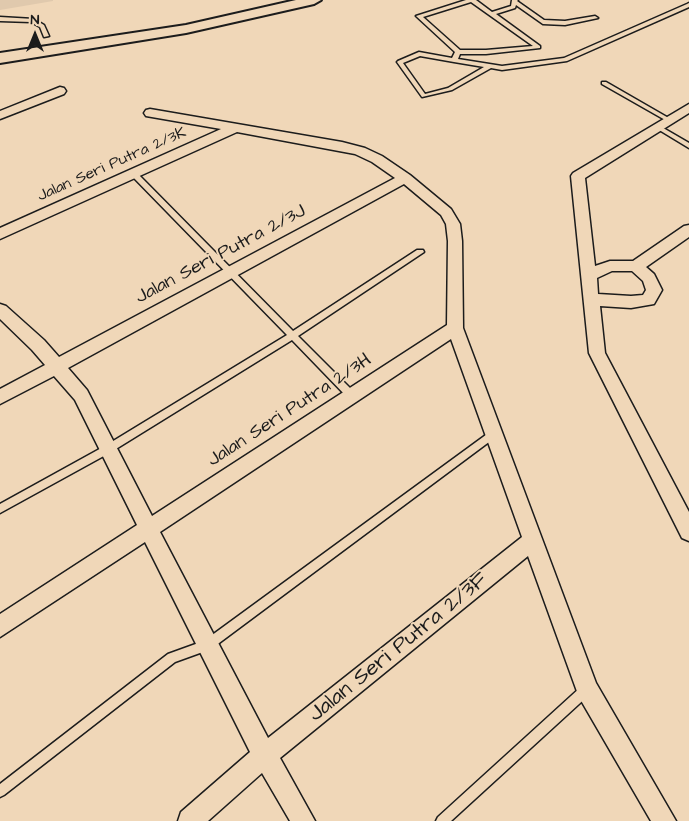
<!DOCTYPE html>
<style>
body{margin:0}
#map{position:relative;width:689px;height:821px;overflow:hidden;background:#f0d7b8;font-family:"Architects Daughter",sans-serif}
canvas{display:block}
.north{position:absolute;left:10px;top:10px;width:50px;height:50px;-webkit-text-stroke:4px #f0d7b8;paint-order:stroke;rotate:0deg;font-size:14px;font-weight:700;line-height:20px;text-align:center;color:#1c1c1c}
.north::after{content:'';display:block;margin:auto;width:18px;height:22px;background:#1c1c1c;clip-path:polygon(50% 0,100% 100%,50% 72%,0 100%)}
</style>
<div id="map">
<canvas width="689" height="821"></canvas>
<div class="north">N</div>
</div>
<script>
const context = document.querySelector('canvas').getContext('2d');
context.lineJoin = 'round';
function fill(path, color) { context.fillStyle = color; context.fill(path, 'evenodd'); }
const shape = rows => new Path2D(rows.map(r => 'M' + r).join(''));
function trace(path, color, width, dash) { context.strokeStyle = color; context.lineWidth = width; context.lineCap = dash ? 'butt' : 'round'; context.setLineDash(dash || []); context.stroke(path); }
function write(font, color, halo, rows, align = 'center') {
  context.font = font + ' "Architects Daughter",sans-serif'; context.lineWidth = 4; context.setLineDash([]); context.textBaseline = 'middle'; context.strokeStyle = halo; context.fillStyle = color; for (const [text, x, y, turn = 0] of rows) {
    context.save(); context.translate(x, y); context.rotate((+turn || 0) * Math.PI / 180); context.textAlign = isNaN(turn) ? turn : align; if (halo) context.strokeText(text, 0, 0); context.fillText(text, 0, 0); context.restore();
  }
}
fill(shape([
 [0,0,53,0,53,1,0,10]
]), '#e0c9ad');
const service = shape([
 [466,0,476,0,492,12,511,6,512,0,518,0,517,1,544,20,565,21,595,16,598,18,565,25,543,24,516,5,515,8,496,14,540,46,540,48,486,54,460,54,458,59,502,66,564,58,687,4,689,3,689,7,567,61,502,70,491,68,452,90,422,97,397,62,398,61,419,52,452,58,455,52,416,16,466,0],
 [471,2,533,46,486,50,460,50,423,17,471,2],
 [420,56,454,62,484,67,448,88,425,94,403,63,420,56],
 [0,17,34,19,44,25,49,36,44,37,40,27,31,22,0,21,0,17],
 [602,82,606,82,672,120,671,121,667,121,602,84,602,82],
 [658,125,689,143,689,148,656,128,655,127,658,125],
 [132,172,136,172,293,331,417,250,423,250,424,252,298,336,355,393,356,396,355,399,349,399,292,340,111,452,0,513,0,504,105,446,287,335,132,176,132,172],
 [494,429,497,430,498,433,497,436,211,649,175,662,4,795,0,797,0,784,168,654,204,641,494,429],
 [586,684,590,686,592,690,590,694,451,821,436,821,438,817,582,686,586,684]
]);
const minor = shape([
 [60,87,64,88,66,91,64,94,0,119,0,111,60,87],
 [689,104,689,113,585,178,595,266,610,261,633,261,684,226,689,225,689,237,646,267,654,274,662,290,654,304,631,308,600,306,605,353,689,512,689,541,682,538,589,353,571,176,573,173,689,104],
 [612,271,632,271,643,281,646,290,643,295,631,296,598,294,597,278,612,271],
 [150,109,342,142,365,148,382,156,410,175,451,209,460,224,462,241,463,328,596,683,676,821,651,821,579,697,528,556,280,758,315,821,290,821,262,773,208,821,178,821,181,812,250,752,145,542,0,637,0,614,137,525,75,400,54,376,0,404,0,389,45,365,32,350,0,319,0,304,6,306,44,340,59,357,395,178,372,162,355,154,237,132,0,239,0,228,221,129,146,116,144,113,146,110,150,109],
 [404,184,441,215,446,224,448,241,447,325,152,516,87,390,68,368,404,184],
 [451,339,522,537,268,738,160,532,451,339]
]);
const tertiary = shape([
 [296,0,321,0,314,4,186,33,0,63,0,53,186,25,296,0]
]);
trace(service, '#1c1c1c', 3);
trace(minor, '#1c1c1c', 3);
trace(tertiary, '#1c1c1c', 4);
fill(service, '#f0d7b8');
fill(minor, '#f0d7b8');
fill(tertiary, '#f0d7b8');
write('16px', '#1c1c1c', '#f0d7b8', [
 ["Jalan Seri Putra 2/3K",112,165,-24]
]);
write('19px', '#1c1c1c', '#f0d7b8', [
 ["Jalan Seri Putra 2/3J",221,255,-28],
 ["Jalan Seri Putra 2/3H",290,411,-33]
]);
write('22px', '#1c1c1c', '#f0d7b8', [
 ["Jalan Seri Putra 2/3F",399,648,-39]
]);
</script>
